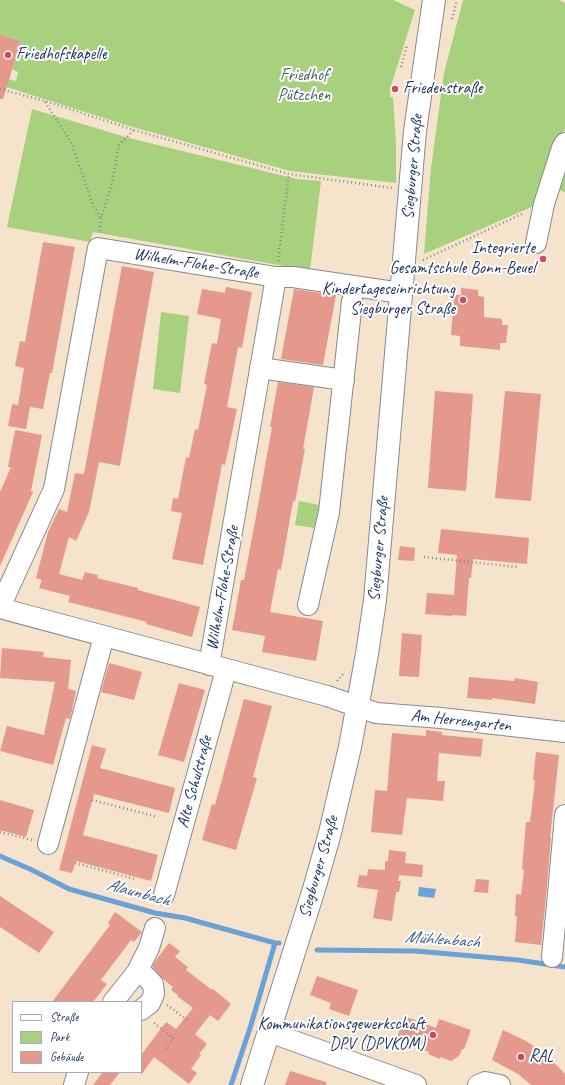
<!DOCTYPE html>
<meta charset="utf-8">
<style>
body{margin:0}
#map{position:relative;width:565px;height:1085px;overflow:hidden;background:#f5e3cb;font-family:Caveat,sans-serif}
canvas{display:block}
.legend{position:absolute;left:12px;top:1001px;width:130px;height:72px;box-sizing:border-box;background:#fff;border:1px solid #a4acbf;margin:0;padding:5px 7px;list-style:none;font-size:12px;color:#1b2f5e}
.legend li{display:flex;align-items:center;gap:8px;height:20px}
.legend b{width:20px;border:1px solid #a4acbf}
</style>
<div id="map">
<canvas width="565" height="1085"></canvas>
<ul class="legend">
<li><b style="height:5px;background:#fff"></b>Straße</li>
<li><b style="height:11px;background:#a8d17d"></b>Park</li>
<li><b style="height:11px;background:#e5988c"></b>Gebäude</li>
</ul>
</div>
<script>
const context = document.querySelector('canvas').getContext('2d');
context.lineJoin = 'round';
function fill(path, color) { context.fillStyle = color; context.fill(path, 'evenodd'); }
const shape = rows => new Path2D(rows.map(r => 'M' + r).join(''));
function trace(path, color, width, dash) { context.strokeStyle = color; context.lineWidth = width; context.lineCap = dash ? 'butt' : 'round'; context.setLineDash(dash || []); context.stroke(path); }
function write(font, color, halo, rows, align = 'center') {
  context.font = font + ' Caveat,sans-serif'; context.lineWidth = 4; context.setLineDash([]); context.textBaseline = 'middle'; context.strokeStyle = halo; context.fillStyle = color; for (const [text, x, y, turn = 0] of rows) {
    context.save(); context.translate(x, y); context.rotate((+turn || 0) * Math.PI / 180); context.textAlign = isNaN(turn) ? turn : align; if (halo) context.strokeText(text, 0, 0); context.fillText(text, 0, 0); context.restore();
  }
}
fill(shape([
 [0,0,393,0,415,10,391,86,390,97,393,97,396,144,396,183,290,171,129,126,0,85,0,77,16,81,18,72,12,69,21,41,0,35],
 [463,0,559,0,565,3,565,129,555,143,536,205,424,254,431,168,444,73],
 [32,109,129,138,276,174,297,179,321,181,310,270,284,266,93,232,90,242,7,227],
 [565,160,565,191,564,192,557,189],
 [161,312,189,316,180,393,153,389],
 [299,501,319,505,314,528,295,525]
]), '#a8d17d');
fill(shape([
 [419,887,436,889,434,898,418,896]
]), '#6aa2d8');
trace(shape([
 [0,856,32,870,69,889,155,913,185,918,275,943],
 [317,950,416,951,518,960,565,967],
 [231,1085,251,1025,275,943,279,943]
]), '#6aa2d8', 5);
fill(shape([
 [0,35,21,41,3,99,0,99],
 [43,242,75,247,52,373,50,373,43,409,30,407,26,429,8,426,12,404,18,405,24,368,15,366,20,341,25,342],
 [122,266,154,272,120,466,99,462,89,512,76,541,69,537,59,574,82,580,85,572,98,575,97,578,138,588,138,590,200,607,192,637,146,624,147,622,68,602,70,596,39,588,42,580,36,578,48,532,59,509,67,512,75,473,84,474],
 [226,287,252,292,242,348,238,347,227,407,237,409,225,465,222,464,203,565,172,559,182,513,171,511,173,498,178,499,186,457,189,458,195,429,198,430,207,385,204,384,212,343,217,344,221,319,197,314,202,289,225,293],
 [461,288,478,290,478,296,484,297,484,317,502,319,502,325,508,325,506,343,500,343,500,350,460,346,460,336,451,335,454,295,461,295],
 [294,289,336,295,323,365,281,359],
 [278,382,314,387,303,449,305,449,295,502,293,501,281,570,278,569,270,612,323,621,316,661,262,652,265,636,232,630,241,580,244,580,257,511,272,427,270,427],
 [435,391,473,394,466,491,428,488],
 [505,391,541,394,531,501,495,498],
 [15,430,42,435,31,491,33,492,0,566,0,492,11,467,8,467],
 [441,529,529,538,527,564,473,559,471,578,469,578,466,616,452,615,452,616,425,614,427,593,454,595,457,555,438,553],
 [400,546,415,548,414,561,398,560],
 [402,633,422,635,419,677,399,676],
 [2,648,44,652,43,657,71,660,68,689,76,691,70,719,66,718,53,765,0,751,7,726,44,735,55,682,0,678],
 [109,663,142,672,134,700,101,692],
 [469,677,514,681,515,678,538,682,535,704,492,698,492,700,467,698],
 [179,683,205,690,184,762,158,755],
 [244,699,272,706,253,777,257,778,236,850,202,840,212,804,215,805],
 [426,730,442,732,442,735,483,739,481,757,439,753,437,781,445,781,443,801,407,798,402,835,371,832,375,790,387,791,392,733,426,736],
 [92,745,106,749,100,768,175,788,169,813,94,794,83,835,158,855,151,881,76,861,72,873,59,870],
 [536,752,559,755,550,838,551,838,546,897,541,945,515,942,517,917,515,916,516,894,521,895,524,870,522,869,526,822,530,822,535,781,533,780],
 [0,800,34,810,26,837,0,830],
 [389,850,406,852,405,863,423,865,422,877,399,875,398,881,401,881,399,892,396,892,392,921,373,918,378,890,357,887,359,875,367,876,368,869,385,870,385,861,388,861],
 [476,879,489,880,488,893,474,892],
 [0,896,54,932,39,953,0,927],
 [115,912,142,932,134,942,131,940,101,980,107,984,93,1002,52,1002,110,925,108,923],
 [169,943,180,951,175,957,188,967,186,970,212,990,213,989,231,1004,218,1021,210,1015,195,1034,207,1044,199,1054,201,1055,191,1069,197,1073,189,1084,154,1057,141,1075,141,1055,166,1022,176,1029,193,1008,177,996,178,995,171,990,173,987,163,979,152,967,156,960],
 [317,976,358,990,349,1016,329,1009,331,1003,310,995],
 [404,1016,436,1028,439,1019,471,1030,464,1049,462,1049,459,1056,451,1061,440,1057,440,1059,428,1054,429,1052,396,1041],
 [503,1030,526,1041,546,1054,565,1074,565,1085,531,1085,518,1074,492,1060],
 [290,1071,326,1082,326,1085,285,1085],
 [103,1072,120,1072,110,1085,93,1085]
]), '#e5988c');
const minor = shape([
 [536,243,544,204,562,148,565,143],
 [276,277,293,277,401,293],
 [260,368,344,380],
 [308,605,329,512,352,301],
 [0,607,54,489,98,248,276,277,209,665],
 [0,608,327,696,376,713,441,718,565,732],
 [48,844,104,636],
 [559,883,565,815],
 [164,895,226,670],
 [552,957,559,883,565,883],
 [137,972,145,976,153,984,154,994,150,1003,141,1010],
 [113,1002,137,972,149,948,155,928],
 [269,1032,416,1085],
 [74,1085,78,1072],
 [478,1085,485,1082,500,1085]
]);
const major = shape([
 [252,1085,314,889,330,833,350,747,367,654,375,600,415,131,434,0]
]);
trace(minor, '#888994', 22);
trace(major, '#888994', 24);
trace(shape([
 [452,19,457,0],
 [401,67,407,45],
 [0,89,45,101,134,130,289,174,392,188],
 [45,102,71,142,93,205,101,218],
 [100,231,101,218,111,187,119,145,134,130],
 [423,260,524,213],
 [278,261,289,174],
 [424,557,517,567],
 [337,681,344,673],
 [92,800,158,817],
 [0,832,32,840],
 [75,863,135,879],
 [167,1005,189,1021],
 [154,1023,173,1038,164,1051]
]), '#888994', 2.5, [1, 3]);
trace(minor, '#fff', 20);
trace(major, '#fff', 22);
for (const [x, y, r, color] of [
 [8,55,4,"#d1495b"],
 [395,89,4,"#d1495b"],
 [543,259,4,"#d1495b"],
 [463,300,4,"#d1495b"],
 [433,1035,4,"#d1495b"],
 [521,1057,4,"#d1495b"]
]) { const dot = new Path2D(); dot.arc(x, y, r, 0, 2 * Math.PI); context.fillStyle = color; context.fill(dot); trace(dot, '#fff', 1.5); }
write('17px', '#1b2f5e', '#fff', [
 ["Friedhofskapelle",16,55],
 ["Friedenstraße",403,89],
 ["Integrierte",535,249,"right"],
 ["Gesamtschule Bonn-Beuel",535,269,"right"],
 ["Kindertageseinrichtung",455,290,"right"],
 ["Siegburger Straße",455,310,"right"],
 ["Kommunikationsgewerkschaft",425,1025,"right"],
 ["DPV (DPVKOM)",425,1045,"right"],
 ["RAL",529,1057]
], 'left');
write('17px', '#456067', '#fff', [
 ["Friedhof",304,76],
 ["Pützchen",304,96]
]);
write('17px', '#1b2f5e', '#fff', [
 ["Siegburger Straße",413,167,-85],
 ["Wilhelm-Flohe-Straße",196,264,9],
 ["Siegburger Straße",379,549,-85],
 ["Wilhelm-Flohe-Straße",223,588,-80],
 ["Am Herrengarten",461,721,6],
 ["Alte Schulstraße",195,782,-75],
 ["Siegburger Straße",319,867,-74]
]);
write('italic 18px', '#3b5d8f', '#fff', [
 ["Alaunbach",138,893,15],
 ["Mühlenbach",442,940,4]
]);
</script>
